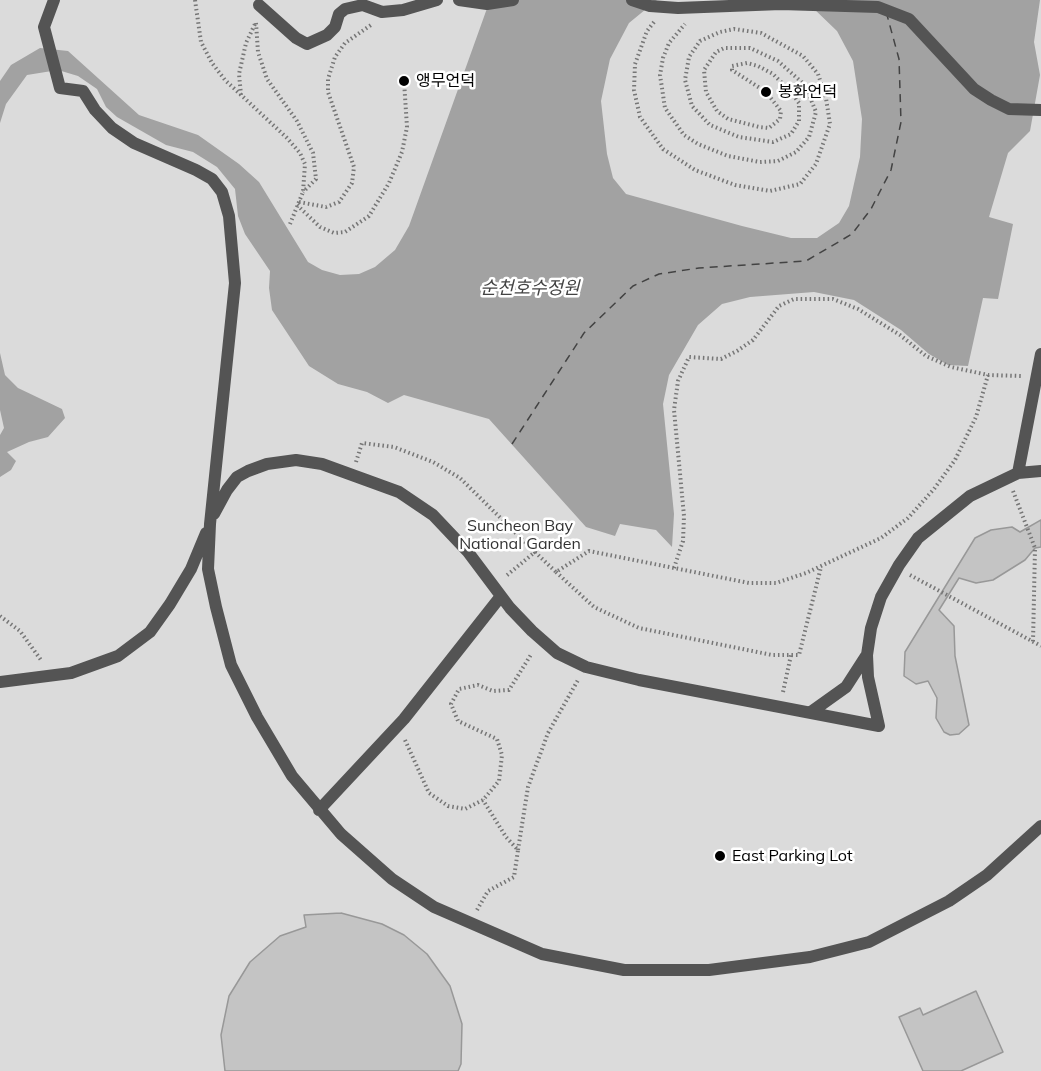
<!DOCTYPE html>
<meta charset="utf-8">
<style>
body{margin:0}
canvas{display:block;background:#fff}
</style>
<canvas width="1041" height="1071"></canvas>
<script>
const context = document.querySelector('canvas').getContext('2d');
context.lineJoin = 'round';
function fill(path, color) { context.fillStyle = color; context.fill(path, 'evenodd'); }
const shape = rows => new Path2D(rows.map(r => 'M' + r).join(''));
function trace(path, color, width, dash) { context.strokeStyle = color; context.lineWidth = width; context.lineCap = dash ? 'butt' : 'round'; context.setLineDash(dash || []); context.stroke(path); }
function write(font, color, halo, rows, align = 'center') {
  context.font = font + ' Mulish,"Noto Sans KR",sans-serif'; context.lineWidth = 5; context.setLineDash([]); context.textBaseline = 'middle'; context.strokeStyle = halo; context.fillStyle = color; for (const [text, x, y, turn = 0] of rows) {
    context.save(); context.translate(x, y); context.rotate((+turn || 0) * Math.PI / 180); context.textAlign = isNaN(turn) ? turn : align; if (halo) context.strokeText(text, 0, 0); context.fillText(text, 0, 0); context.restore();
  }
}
fill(shape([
 [0,0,1041,0,1041,1071,0,1071]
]), '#dbdbdb');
fill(shape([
 [490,0,657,0,629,23,610,59,601,101,607,154,613,178,626,194,742,226,791,238,817,238,839,223,849,206,860,157,862,119,853,61,837,31,811,6,798,0,1040,0,1034,42,1040,75,1030,131,1008,153,989,217,1013,224,998,299,983,298,968,366,948,365,929,354,901,330,854,300,814,292,750,297,722,304,698,325,669,375,663,404,674,514,672,547,656,530,620,524,615,536,586,527,489,419,404,395,388,403,367,392,338,384,309,366,272,310,269,288,270,271,245,234,238,216,235,189,217,167,193,152,166,145,117,117,106,107,97,89,78,76,58,70,27,75,6,104,0,123,0,81,11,65,40,48,68,51,139,115,198,135,239,164,259,182,308,262,322,270,340,275,359,274,375,267,395,250,409,226],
 [0,353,5,375,18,388,62,409,65,418,48,437,29,442,7,452,16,461,11,470,0,477,0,435,4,428,0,410]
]), '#a2a2a2');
trace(shape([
 [512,444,584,333,633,286,659,274,699,268,806,261,852,234,871,209,891,170,901,122,899,59,887,15]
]), '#434343', 1.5, [8, 6]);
const building = shape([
 [1041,520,1041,547,1035,548,1025,560,993,580,976,583,959,578,939,610,954,626,955,656,969,725,959,734,950,735,944,732,936,718,937,698,928,681,916,684,904,676,905,652,975,538,991,530,1012,527,1020,532,1041,520],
 [341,913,382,924,404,935,427,954,450,986,462,1024,461,1064,458,1071,225,1071,221,1035,229,996,250,962,280,936,306,927,304,915,341,913],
 [976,991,1003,1052,961,1071,923,1071,899,1017,920,1008,923,1015,976,991]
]);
fill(building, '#c4c4c4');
trace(building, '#989898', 1.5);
trace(shape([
 [195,0,201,42,212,63,225,80,287,138,300,153,305,164,303,192,290,224],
 [654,22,647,31,635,64,634,90,640,117,663,149,695,170,735,185,770,191,800,184,816,164,830,124,826,98,818,74,803,56,761,33,734,29,720,32,700,41,689,57,685,80,692,106,710,125,739,137,773,142,791,134,799,121,799,103,791,92,773,74,758,66,747,63,732,66,732,70,766,92,781,111,780,119,769,128,759,127,728,119,717,111,706,92,704,70,716,52,724,48,750,48,778,61,805,85,816,112,809,137,796,152,778,161,760,162,728,156,698,144,684,135,665,108,660,75,663,58,669,43,685,24],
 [256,23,258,52,267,79,297,121,313,153,316,179,303,192],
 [241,95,239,74,246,43,255,24],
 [299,202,326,207,339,202,352,183,354,167,328,92,328,79,335,57,345,43,371,25],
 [297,205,320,227,334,233,345,232,369,216,389,183,402,152,407,127,404,81],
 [356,462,362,443,394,447,433,462,460,478,535,552,506,576],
 [1013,491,1035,548,1033,642],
 [535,552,556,572,589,551,749,583,776,583,806,573,881,538,908,518,934,489,955,460,976,417,988,375],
 [674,568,683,541,684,516,674,410,678,381,689,357,721,359,737,351,753,340,779,306,794,299,833,299,858,309,900,335,926,356,951,367,988,375,1022,376],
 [556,572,594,607,639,628,772,655,799,655,821,567],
 [910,575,1041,646],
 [0,616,20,631,41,660],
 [783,692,791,655],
 [405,740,429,793,448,806,465,809,483,800,499,781,502,755,497,739,458,721,451,704,459,689,478,685,493,691,509,690,532,653],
 [518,850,528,787,548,733,578,680],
 [477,910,488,891,514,877,518,850,506,837,483,800]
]), '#767676', 4, [1.5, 3]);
trace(shape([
 [54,0,44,27,60,88,83,91,95,110,112,128,134,143,196,170,212,179,222,192,229,216,235,283,210,524,208,569,216,607,231,665,257,717,292,776,341,834,392,879,434,907,542,954,624,970,709,970,810,957,869,942,949,901,987,875,1041,826],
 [459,0,487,4,513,0],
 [632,0,650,6,678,8,781,4,878,7,909,19,974,89,991,100,1009,109,1041,110],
 [259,5,296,38,307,44,327,35,335,27,339,14,345,9,363,5,382,12,403,10,437,0],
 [1018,473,1041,354],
 [214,514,227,490,237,477,248,471,267,464,296,460,322,464,399,492,433,515,468,552,510,608,532,631,557,653,586,667,639,680,879,726,868,677,867,655,871,628,881,597,899,565,918,538,970,496,1018,473,1041,471],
 [0,682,71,673,118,656,150,632,170,604,191,569,206,533],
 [811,712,846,687,866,656],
 [319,810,404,719,501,596]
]), '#545454', 12);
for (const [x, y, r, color] of [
 [404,81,6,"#000"],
 [766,92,6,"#000"],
 [720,856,6,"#000"]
]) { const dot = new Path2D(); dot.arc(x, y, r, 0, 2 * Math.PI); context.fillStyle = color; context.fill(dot); trace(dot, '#fff', 2); }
write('16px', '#000', '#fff', [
 ["앵무언덕",416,81],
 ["봉화언덕",778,92],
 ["East Parking Lot",732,856]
], 'left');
write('16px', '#323232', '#fff', [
 ["Suncheon Bay",520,526],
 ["National Garden",520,544]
]);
write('italic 18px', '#434343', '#fff', [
 ["순천호수정원",530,289]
]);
</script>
